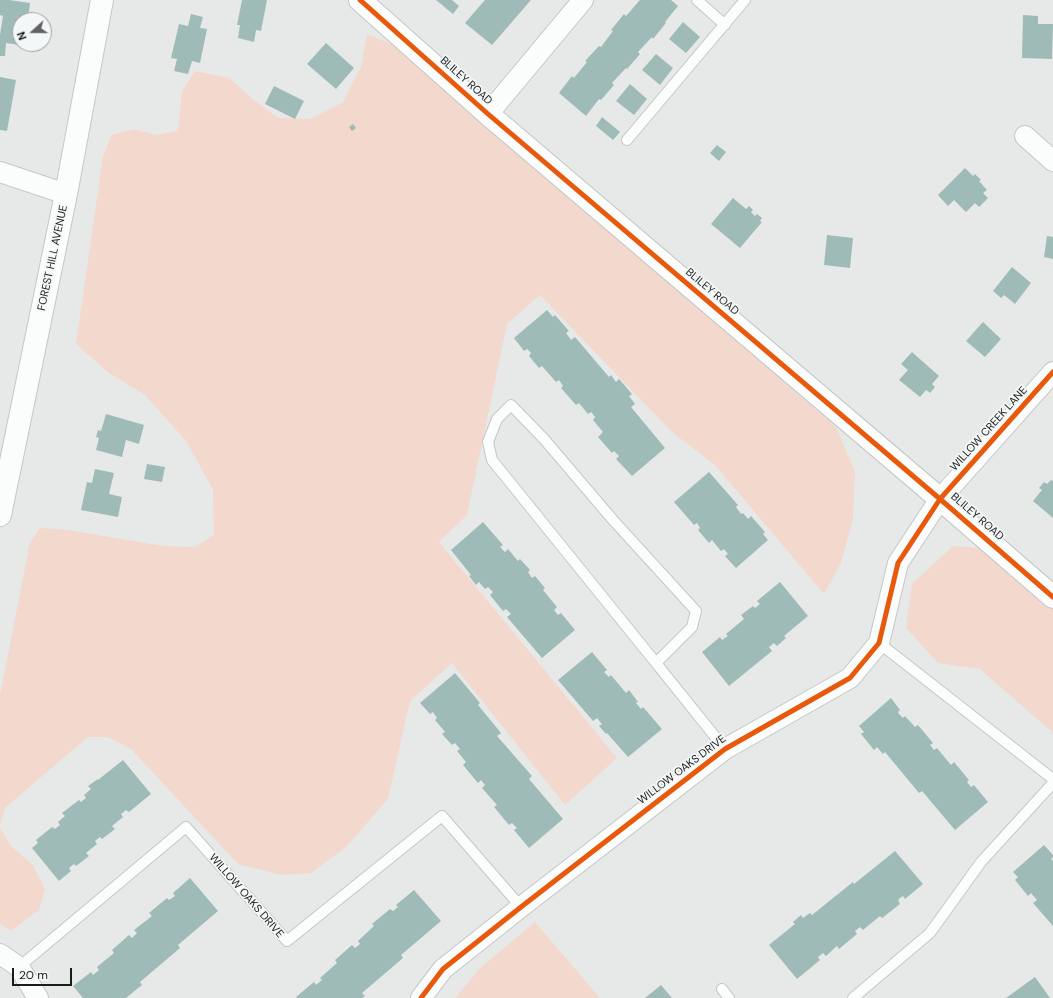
<!DOCTYPE html>
<style>
body{margin:0}
#map{position:relative;width:1053px;height:998px;overflow:hidden;background:#e7e9e8;font-family:"DM Sans",sans-serif}
canvas{display:block}
.north{position:absolute;left:12px;top:12px;width:40px;height:40px;box-sizing:border-box;background:#f3f7f7;border:1px solid #9d9f9f;border-radius:50%;rotate:249deg;font-size:11px;font-weight:700;line-height:16px;text-align:center;color:#1b1c1c}
.north::after{content:'';display:block;margin:auto;width:14px;height:18px;background:#626463;clip-path:polygon(50% 0,100% 100%,50% 72%,0 100%)}
.scale{position:absolute;left:12px;top:968px;width:60px;height:18px;box-sizing:border-box;border:2px solid #1b1c1c;border-top:0;padding-left:5px;font-size:12px;line-height:14px;white-space:nowrap;color:#1b1c1c;-webkit-text-stroke:3px #f3f7f7;paint-order:stroke}
</style>
<div id="map">
<canvas width="1053" height="998"></canvas>
<div class="north">N</div>
<div class="scale">20 m</div>
</div>
<script>
const context = document.querySelector('canvas').getContext('2d');
context.lineJoin = 'round';
function fill(path, color) { context.fillStyle = color; context.fill(path, 'evenodd'); }
const shape = rows => new Path2D(rows.map(r => 'M' + r).join(''));
function trace(path, color, width, dash) { context.strokeStyle = color; context.lineWidth = width; context.lineCap = dash ? 'butt' : 'round'; context.setLineDash(dash || []); context.stroke(path); }
function write(font, color, halo, rows, align = 'center') {
  context.font = font + ' "DM Sans",sans-serif'; context.lineWidth = 3.5; context.setLineDash([]); context.textBaseline = 'middle'; context.strokeStyle = halo; context.fillStyle = color; for (const [text, x, y, turn = 0] of rows) {
    context.save(); context.translate(x, y); context.rotate((+turn || 0) * Math.PI / 180); context.textAlign = isNaN(turn) ? turn : align; if (halo) context.strokeText(text, 0, 0); context.fillText(text, 0, 0); context.restore();
  }
}
fill(shape([
 [367,34,391,44,836,427,855,472,853,518,841,563,824,594,715,465,672,432,540,295,507,324,467,515,439,542,617,758,565,805,452,663,410,701,388,799,346,847,311,873,282,875,238,864,131,749,107,737,88,737,5,808,0,825,0,695,30,542,40,528,68,530,163,546,195,547,214,535,213,490,187,442,145,395,109,373,76,344,103,156,112,135,133,129,156,135,178,131,182,91,195,71,229,78,254,100,278,118,311,119,343,102,361,67],
 [953,546,981,548,1053,605,1053,733,980,669,938,663,906,628,912,584],
 [0,828,11,846,33,865,45,890,39,910,11,931,0,924],
 [535,922,600,998,455,998,480,968]
]), '#f3d8ce');
fill(shape([
 [0,0,9,0,30,3,28,20,20,20,20,45,6,43,5,56,0,56,0,35,3,16,0,15],
 [242,0,267,0,261,31,256,30,254,42,238,38,240,25,237,25],
 [436,0,452,0,459,6,453,14],
 [485,0,531,0,492,45,465,23],
 [640,0,671,0,678,6,665,22,666,23,653,39,652,37,638,52,640,54,627,69,626,68,612,83,614,85,601,100,599,99,586,116,559,93,572,76,574,78,587,62,585,61,599,46,601,47,613,31,611,30,624,14,626,16],
 [191,14,203,17,200,28,207,29,200,63,192,61,188,74,174,71,177,59,171,58,179,24,188,26],
 [1023,15,1038,16,1038,24,1053,24,1052,59,1022,58],
 [683,22,700,37,686,53,669,39],
 [326,43,354,68,336,89,307,64],
 [656,54,673,68,660,85,642,70],
 [0,77,16,80,7,131,0,130],
 [630,84,647,99,634,115,616,101],
 [274,86,304,101,295,119,265,104],
 [602,117,620,132,613,140,596,126],
 [353,124,356,128,352,131,349,127],
 [717,145,726,152,719,161,710,153],
 [965,168,973,176,975,174,981,180,979,181,987,190,983,193,988,198,979,207,975,203,966,212,954,200,948,206,938,195],
 [733,198,746,209,749,206,753,210,751,212,755,216,757,214,762,218,760,221,762,222,740,248,711,224],
 [827,235,853,238,850,268,824,265],
 [1047,236,1053,237,1053,259,1044,257],
 [1012,267,1031,283,1015,304,1004,295,1001,298,993,291],
 [547,310,553,317,555,315,569,331,566,333,571,340,575,337,609,377,611,375,616,382,619,379,632,394,629,396,635,404,631,407,665,448,632,476,616,459,619,456,614,451,612,453,598,437,603,432,593,420,595,417,591,412,588,414,579,403,576,405,561,388,563,386,559,380,556,382,542,366,539,368,529,356,531,353,527,349,524,351,514,338],
 [983,322,1001,339,985,357,966,341],
 [912,352,939,376,932,384,935,387,930,393,926,390,920,397,899,380,908,370,901,364],
 [106,414,144,425,139,444,126,440,122,457,96,450,99,438,96,437,98,430,101,431],
 [147,464,165,467,162,482,144,479],
 [95,469,114,473,109,494,122,497,118,517,81,510,87,482,92,483],
 [709,472,738,505,736,507,741,514,743,513,748,519,751,516,765,532,763,534,768,540,736,568,725,556,728,554,724,549,721,551,712,540,709,543,698,530,700,528,697,523,694,525,674,502],
 [1051,480,1053,481,1053,518,1033,501,1042,490,1039,488,1044,482,1047,484],
 [483,522,503,545,500,547,505,552,508,549,518,561,520,559,530,570,528,572,532,578,535,576,545,588,543,590,557,607,554,610,558,615,561,613,575,630,542,658,507,617,511,614,506,609,503,611,490,595,493,592,488,587,485,589,479,582,476,585,469,576,471,575,451,550],
 [780,582,808,616,784,636,786,638,777,646,774,643,769,647,772,651,729,686,702,652,720,637,722,640,728,636,726,634,744,619,741,615,753,606,755,608,760,604,757,601],
 [592,652,607,670,604,672,609,677,611,675,626,693,629,690,638,702,636,703,641,709,643,707,662,729,628,757,607,733,606,734,599,726,602,724,597,718,593,721,558,680],
 [455,673,480,703,478,705,501,733,497,736,532,776,529,779,563,819,529,848,514,830,517,828,512,823,509,825,494,807,497,805,482,788,485,785,481,780,478,783,463,765,466,762,457,751,460,749,455,743,452,745,442,734,445,732,435,720,437,718,433,712,430,714,420,703],
 [891,698,900,710,898,712,899,714,903,718,905,716,915,727,918,725,933,743,930,745,934,750,937,748,951,765,954,762,969,780,967,782,971,787,974,785,988,802,955,830,922,791,919,793,885,752,883,754,877,747,874,750,861,734,864,732,859,726],
 [123,760,151,794,129,812,126,810,121,814,123,817,112,826,115,829,102,839,100,837,95,841,97,844,86,853,89,856,76,866,74,864,69,868,71,871,59,881,32,848,38,843,36,840,52,827,55,829,60,825,58,822,65,816,62,813,79,800,81,802,86,798,84,795,91,789,88,786,98,779,98,780],
 [1044,845,1053,855,1053,857,1051,859,1053,861,1053,926,1033,903,1037,900,1031,893,1028,896,1015,880,1018,877,1013,872],
 [895,851,923,884,905,899,903,896,900,898,898,900,900,904,882,918,880,916,863,930,860,927,855,931,857,934,839,949,837,946,826,956,823,953,818,957,820,960,797,979,769,945,795,924,793,922,801,915,803,918,810,913,812,915,853,882,854,884],
 [190,878,218,911,178,945,180,948,140,982,142,985,126,998,83,998,73,986,91,972,93,975,99,970,97,967,114,953,112,950,129,935,132,938,137,933,134,930,152,916,149,913,167,898,169,900,175,896,173,893],
 [414,890,441,921,401,955,403,958,362,993,365,996,362,998,297,998,296,997,314,982,316,985,322,980,320,978,337,963,335,960,352,945,355,948,360,944,358,941,374,926,372,924,390,909,393,911,398,907,396,905],
 [1035,977,1050,998,1006,998],
 [661,985,672,998,645,998]
]), '#9ebbb8');
const service = shape([
 [697,0,725,25],
 [627,140,745,0],
 [879,643,1053,779],
 [656,663,692,627,696,611,613,520,544,439,511,405,497,419,488,442,492,460,656,663,660,668,725,749],
 [19,967,186,827,287,941,442,816,521,907],
 [722,989,729,998],
 [853,998,930,933,981,862,1053,783]
]);
const minor = shape([
 [488,114,583,0],
 [1025,136,1053,161],
 [0,172,66,194],
 [0,954,19,967,38,998],
 [421,998,443,969,521,907,725,749,850,678,879,643,898,563,940,499,1053,372]
]);
const tertiary = shape([
 [360,0,488,114,940,499,1053,597]
]);
const secondary = shape([
 [0,515,66,194,102,0]
]);
trace(service, '#c5c7c6', 12);
trace(minor, '#c5c7c6', 22);
trace(tertiary, '#c5c7c6', 24);
trace(secondary, '#c5c7c6', 24);
trace(service, '#fbfcfc', 10);
trace(minor, '#fbfcfc', 20);
trace(tertiary, '#fbfcfc', 22);
trace(secondary, '#fbfcfc', 22);
trace(shape([
 [360,0,488,114,940,499,1053,597],
 [421,998,443,969,521,907,725,749,850,678,879,643,898,563,940,499,1053,372]
]), '#e8590c', 5);
write('11px', '#1b1c1c', '#f3f7f7', [
 ["BLILEY ROAD",466,81,42],
 ["FOREST HILL AVENUE",53,258,-78],
 ["BLILEY ROAD",712,292,40],
 ["WILLOW CREEK LANE",989,429,-48],
 ["BLILEY ROAD",977,517,41],
 ["WILLOW OAKS DRIVE",682,770,-37],
 ["WILLOW OAKS DRIVE",246,896,49]
]);
</script>
